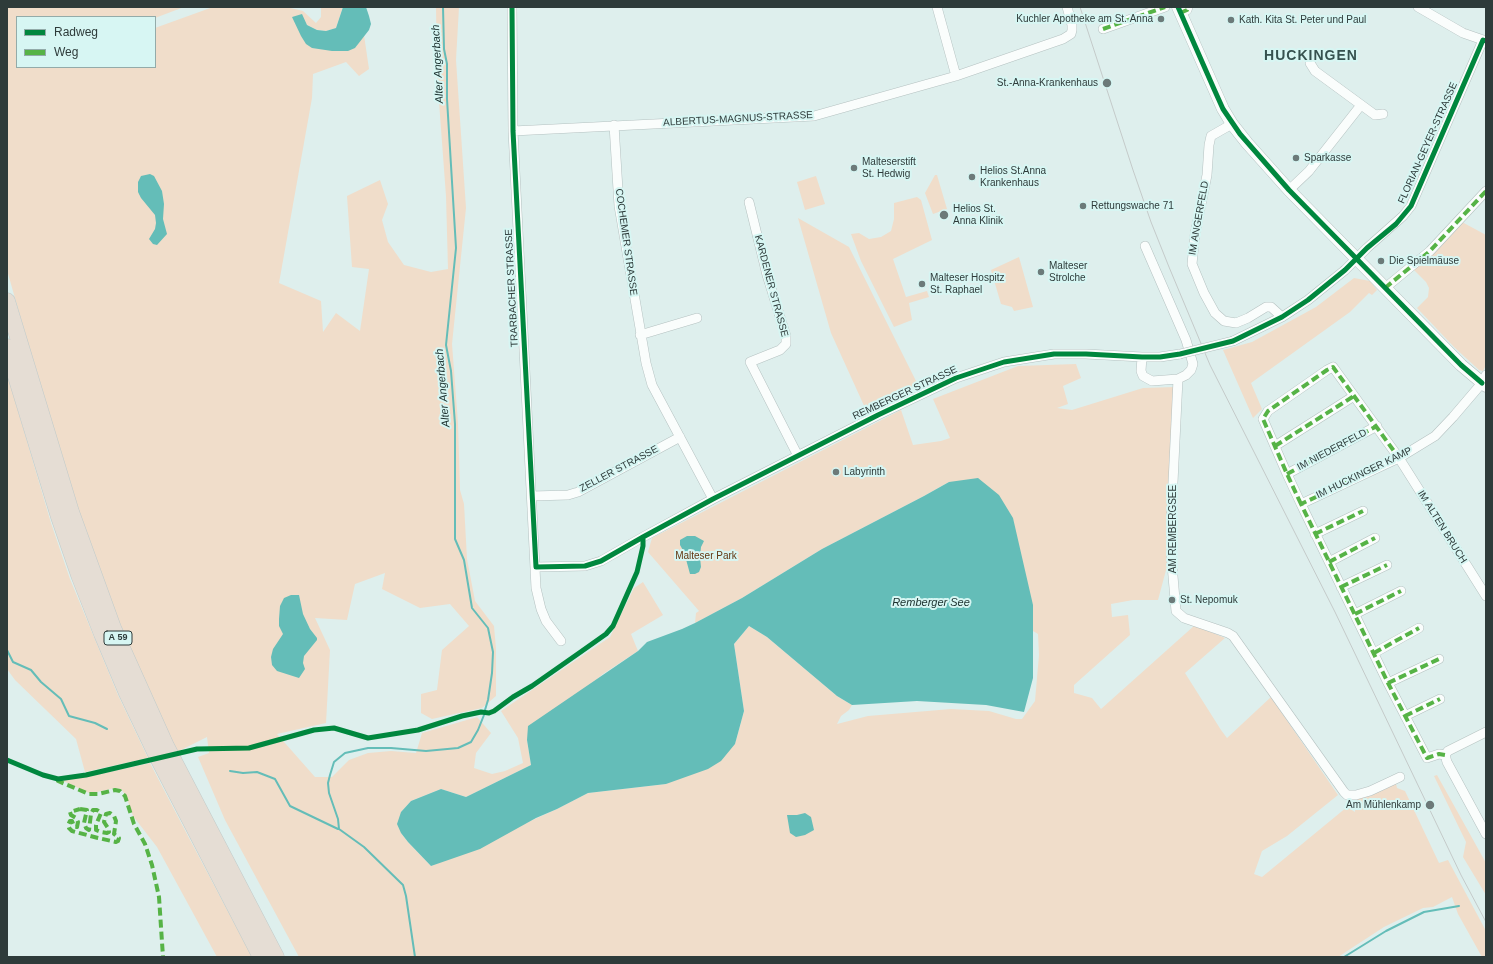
<!DOCTYPE html>
<meta charset="utf-8">
<style>
body{margin:0}
#map{position:relative;width:1493px;height:964px;overflow:hidden;background:#deefed;font-family:Helvetica,sans-serif}
canvas{display:block}
.frame{position:absolute;inset:0;border:8px solid #2e3b3a;pointer-events:none}
.legend{position:absolute;left:16px;top:16px;width:140px;height:52px;box-sizing:border-box;background:#d7f6f3;border:1px solid #93aba9;margin:0;padding:5px 7px;list-style:none;font-size:12px;color:#2e3b3a}
.legend li{display:flex;align-items:center;gap:8px;height:20px}
.legend b{width:20px;border:1px solid #93aba9}
</style>
<div id="map">
<canvas width="1493" height="964"></canvas>
<div class="frame"></div>
<ul class="legend">
<li><b style="height:5px;background:#00873e"></b>Radweg</li>
<li><b style="height:5px;background:#56b346"></b>Weg</li>
</ul>
</div>
<script>
const context = document.querySelector('canvas').getContext('2d');
context.lineJoin = 'round';
function fill(path, color) { context.fillStyle = color; context.fill(path, 'evenodd'); }
const shape = rows => new Path2D(rows.map(r => 'M' + r).join(''));
function trace(path, color, width, dash) { context.strokeStyle = color; context.lineWidth = width; context.lineCap = dash ? 'butt' : 'round'; context.setLineDash(dash || []); context.stroke(path); }
function write(font, color, halo, rows, align = 'center') {
  context.font = font + ' Helvetica,sans-serif'; context.lineWidth = 4; context.setLineDash([]); context.textBaseline = 'middle'; context.strokeStyle = halo; context.fillStyle = color; for (const [text, x, y, turn = 0] of rows) {
    context.save(); context.translate(x, y); context.rotate((+turn || 0) * Math.PI / 180); context.textAlign = isNaN(turn) ? turn : align; if (halo) context.strokeText(text, 0, 0); context.fillText(text, 0, 0); context.restore();
  }
}
fill(shape([
 [7,7,184,7,155,18,17,17,17,67,155,67,155,28,213,7,286,7,303,11,316,23,321,17,321,7,343,7,336,28,326,31,317,30,307,25,294,23,355,48,364,35,369,69,359,76,346,62,313,74,312,98,279,283,321,301,323,332,336,313,360,331,369,269,352,267,347,196,380,180,388,204,382,220,388,242,404,265,431,272,448,269,446,196,437,75,436,7,459,7,456,60,466,208,452,344,458,423,460,490,464,504,467,559,475,601,494,626,496,649,496,696,482,708,432,719,421,713,421,694,437,690,442,650,469,626,450,604,420,608,382,589,385,573,355,584,347,620,315,618,330,650,326,723,277,734,315,777,332,777,349,760,368,753,391,751,416,753,422,733,477,717,491,733,476,753,474,768,492,774,505,771,523,763,518,738,501,711,610,637,634,588,643,582,663,615,631,634,638,651,603,674,527,740,531,765,466,797,441,789,411,801,401,812,401,833,408,842,431,866,557,809,588,793,666,784,735,744,744,711,734,644,749,626,767,637,837,696,852,705,849,710,841,716,837,724,868,716,951,709,989,711,1016,719,1022,719,1035,701,1039,655,1038,634,1033,631,1033,605,949,482,924,496,822,549,742,598,695,623,696,613,699,611,648,552,652,538,901,410,913,445,941,441,950,438,933,399,1018,366,1076,364,1081,378,1063,386,1068,404,1057,408,1072,410,1143,388,1175,387,1169,559,1158,600,1133,600,1111,604,1112,617,1128,615,1130,635,1074,685,1074,693,1092,698,1101,709,1195,625,1225,638,1185,673,1221,730,1227,738,1271,697,1338,795,1287,836,1262,851,1254,874,1262,877,1347,807,1355,812,1356,795,1395,779,1397,788,1405,791,1439,863,1448,860,1486,931,1486,957,1482,957,1458,914,1452,897,1433,907,1423,908,1384,927,1338,957,299,957,225,820,198,757,209,753,207,737,177,752,120,625,77,509,45,404,7,270],
 [935,175,937,175,947,209,933,214,925,193],
 [816,176,825,204,805,210,797,182],
 [917,197,921,200,932,240,893,259,906,297,927,291,929,297,909,303,912,320,894,327,861,261,851,234,859,233,869,239,881,237,891,231,894,219,894,203],
 [798,218,849,247,918,385,866,410,831,333],
 [1462,222,1486,235,1486,365,1483,371,1479,370,1454,347,1417,308,1428,297,1429,288,1426,282,1414,270],
 [1019,257,1033,307,1014,311,1012,307,1001,304,991,270],
 [1354,278,1370,281,1377,290,1372,295,1369,293,1350,312,1251,383,1262,409,1253,418,1223,350,1252,342,1316,307],
 [7,373,51,523,70,579,118,695,148,758,85,772,76,739,15,680,7,669],
 [150,763,188,836,252,957,217,957,157,847,133,816,126,796,121,789,115,788,97,792,89,793,61,780,87,777],
 [1437,775,1486,863,1486,895,1463,857,1466,842,1434,776]
]), '#f0ddca');
fill(shape([
 [343,7,366,7,369,16,371,24,369,30,355,48,348,51,332,51,312,48,306,44,301,36,292,17,302,14,307,25,317,30,326,31,336,28],
 [150,174,154,176,162,191,164,204,163,219,167,234,157,245,153,244,149,239,155,229,156,223,155,215,141,198,138,192,138,182,141,176],
 [978,478,999,495,1013,518,1033,605,1033,678,1024,712,986,705,917,701,852,705,837,696,767,637,749,626,734,644,744,711,735,744,721,761,708,769,666,784,588,793,557,809,536,818,480,849,431,866,408,842,401,833,397,824,401,812,411,801,441,789,466,797,531,765,527,740,528,726,638,651,647,642,682,629,695,623,742,598,822,549,924,496,949,482],
 [687,536,695,536,704,541,701,547,700,557,701,567,699,572,695,574,690,574,684,552,680,545,680,540],
 [291,595,299,595,303,614,310,629,317,638,317,640,304,656,303,663,305,669,299,678,277,671,272,665,271,657,273,649,283,634,279,626,279,619,280,606,284,598],
 [805,813,811,817,814,830,805,835,796,837,790,833,787,815,797,815]
]), '#64bdb8');
trace(shape([
 [443,7,444,49,447,64,447,99,456,248,446,345,451,371,455,424,455,539,464,560,472,608,488,628,493,652,492,673,488,700,485,710],
 [7,650,13,662,31,670,41,682,61,699,69,716,95,723,107,729],
 [230,771,243,773,257,772,275,779,290,806,338,829],
 [415,957,406,896,403,885,364,847,339,829,338,819,329,793,328,783,330,775,334,762,345,753,368,748,391,748,426,751,458,748,471,742,478,730,484,715],
 [1344,957,1386,931,1424,912,1459,906]
]), '#64bdb8', 2);
const minor = shape([
 [512,7,513,131,536,588,541,609,546,621,561,641],
 [937,7,956,76],
 [1418,7,1463,33,1486,41],
 [1180,13,1187,10,1188,7],
 [1103,29,1165,7],
 [1310,63,1315,71,1375,115,1383,114],
 [1232,124,1211,136,1209,145,1207,175,1195,234,1192,264,1204,293,1215,313,1224,321,1236,323,1248,318,1266,307,1271,307,1282,317],
 [614,125,619,206,646,363,652,385,713,499],
 [513,131,814,116,956,76,1063,39,1071,34,1072,30,1072,25,1067,7],
 [1289,190,1309,171,1361,105],
 [749,202,767,275,786,336,786,344,780,350,750,362,798,456],
 [1385,288,1430,251,1486,191],
 [640,335,697,318],
 [1233,341,1282,317,1308,300,1345,270,1367,248,1403,216,1411,206,1483,40],
 [1142,357,1141,371,1143,376,1152,381,1178,379,1186,375,1191,370,1193,364,1186,340,1145,246],
 [1178,379,1171,524,1171,553,1176,611,1184,618,1228,633,1233,636,1344,792,1347,795,1356,795,1370,791,1400,777],
 [1275,446,1354,396],
 [1287,474,1377,426],
 [532,496,568,495,578,492,680,437],
 [1301,504,1287,474,1263,419,1268,411,1327,370,1333,367,1399,458,1486,596],
 [1315,534,1363,511],
 [1329,562,1375,538],
 [536,567,585,566,601,561,643,537,713,499,878,415,956,378,1004,362,1054,354,1086,354,1142,357,1160,357,1180,354],
 [1341,587,1387,565],
 [1355,614,1401,591],
 [1374,653,1419,628],
 [1388,683,1439,659],
 [1405,716,1440,699],
 [1445,755,1439,754,1427,758,1388,683,1301,504,1399,458,1435,436,1453,417,1482,383,1486,375],
 [1445,755,1447,762,1486,834],
 [1445,755,1448,751,1486,732]
]);
const secondary = shape([
 [1178,7,1223,109,1232,124,1247,143,1289,190,1461,365,1486,386]
]);
const motorway = shape([
 [7,301,71,512,113,628,166,746,276,957],
 [7,347,59,517,79,575,102,634,126,691,156,754,261,957]
]);
trace(minor, '#b4c1c0', 10);
trace(secondary, '#b4c1c0', 13);
trace(motorway, '#c1cbca', 17);
trace(minor, '#fafdfc', 9);
trace(secondary, '#fafdfc', 12);
trace(motorway, '#e5ddd4', 16);
trace(shape([
 [1080,7,1133,170,1151,222,1169,267,1210,365,1335,612,1461,875,1486,922]
]), '#c4cac9', 1);
const minorBridge = shape([
 [1180,354,1233,341]
]);
trace(minorBridge, '#b4c1c0', 10, []);
trace(minorBridge, '#fafdfc', 9);
trace(shape([
 [1180,13,1187,10,1188,7],
 [1103,29,1165,7],
 [1385,288,1430,251,1486,191],
 [1275,446,1354,396],
 [1287,474,1377,426],
 [1301,504,1287,474,1263,419,1268,411,1327,370,1333,367,1399,458,1301,504,1388,683,1427,758,1439,754,1445,755],
 [1315,534,1363,511],
 [1329,562,1375,538],
 [1341,587,1387,565],
 [1355,614,1401,591],
 [1374,653,1419,628],
 [1388,683,1439,659],
 [1405,716,1440,699],
 [58,779,58,781,89,794,98,794,115,790,120,791,125,796,134,824,145,844,152,865,159,897,163,957],
 [80,809,87,810,84,823,86,828,89,830,91,814,93,810,97,810,101,813,96,825,96,830,101,832,107,833,109,832,108,828,104,822,106,814,110,813,114,816,116,821,114,834,119,838,118,841,116,842,98,838,72,831,69,828,68,825,70,821,72,821,74,826,77,827,78,822,76,818,71,815,70,812,80,809]
]), '#56b346', 4, [8, 4]);
trace(shape([
 [512,7,513,131,536,567,585,566,601,561,643,537,713,499,878,415,956,378,1004,362,1054,354,1086,354,1142,357,1160,357,1180,354,1233,341,1282,317,1308,300,1345,270,1367,248,1396,224,1411,206,1483,40,1486,41],
 [1178,7,1214,89,1223,109,1240,134,1289,190,1461,365,1482,383],
 [7,760,43,775,58,779,86,775,197,749,249,748,314,730,334,728,368,738,418,730,462,716,481,712,489,713,494,711,513,697,532,686,582,651,606,634,613,626,637,572,643,546,643,537]
]), '#00873e', 5);
for (const [x, y, r, color] of [
 [1161,19,4,"#6c7a79"],
 [1231,20,4,"#6c7a79"],
 [1107,83,5,"#6c7a79"],
 [1296,158,4,"#6c7a79"],
 [854,168,4,"#6c7a79"],
 [972,177,4,"#6c7a79"],
 [1083,206,4,"#6c7a79"],
 [944,215,5,"#6c7a79"],
 [1381,261,4,"#6c7a79"],
 [1041,272,4,"#6c7a79"],
 [922,284,4,"#6c7a79"],
 [836,472,4,"#6c7a79"],
 [1172,600,4,"#6c7a79"],
 [1430,805,5,"#6c7a79"]
]) { const dot = new Path2D(); dot.arc(x, y, r, 0, 2 * Math.PI); context.fillStyle = color; context.fill(dot); trace(dot, '#d7f6f3', 1.5); }
for (const [x, y, w] of [
 [118,638,28]
]) { const box = new Path2D(); box.roundRect(x - w / 2, y - 7, w, 14, 3); context.fillStyle = '#d7f6f3'; context.fill(box); trace(box, '#2e3b3a', 1); }
write('bold 9px', '#2e3b3a', null, [
 ["A 59",118,638]
]);
write('10px', '#2e3b3a', '#d7f6f3', [
 ["Kuchler Apotheke am St. Anna",1153,19,"right"],
 ["Kath. Kita St. Peter und Paul",1239,20],
 ["St.-Anna-Krankenhaus",1098,83,"right"],
 ["Sparkasse",1304,158],
 ["Malteserstift",862,162],
 ["St. Hedwig",862,174],
 ["Helios St.Anna",980,171],
 ["Krankenhaus",980,183],
 ["Rettungswache 71",1091,206],
 ["Helios St.",953,209],
 ["Anna Klinik",953,221],
 ["Die Spielmäuse",1389,261],
 ["Malteser",1049,266],
 ["Strolche",1049,278],
 ["Malteser Hospitz",930,278],
 ["St. Raphael",930,290],
 ["Labyrinth",844,472],
 ["St. Nepomuk",1180,600],
 ["Am Mühlenkamp",1421,805,"right"]
], 'left');
write('10px', '#2e3b3a', '#d7f6f3', [
 ["ALBERTUS-MAGNUS-STRASSE",738,119,-3],
 ["FLORIAN-GEYER-STRASSE",1428,143,-66],
 ["IM ANGERFELD",1199,218,-80],
 ["COCHEMER STRASSE",626,242,82],
 ["KARDENER STRASSE",771,286,75],
 ["TRARBACHER STRASSE",512,288,-93],
 ["REMBERGER STRASSE",905,393,-25],
 ["IM NIEDERFELD",1332,450,-28],
 ["ZELLER STRASSE",619,469,-28],
 ["IM HUCKINGER KAMP",1364,473,-26],
 ["IM ALTEN BRUCH",1442,527,58],
 ["AM REMBERGSEE",1173,529,-90]
]);
write('10px', '#633712', '#d7f6f3', [
 ["Malteser Park",706,556]
]);
write('italic 11px', '#1a2f2d', '#d7f6f3', [
 ["Alter Angerbach",438,64,-93],
 ["Alter Angerbach",443,388,-95],
 ["Remberger See",931,603]
]);
context.letterSpacing = '1px';
write('bold 14px', '#36514f', '#d7f6f3', [
 ["HUCKINGEN",1311,56]
]);
context.letterSpacing = '0px';
</script>
